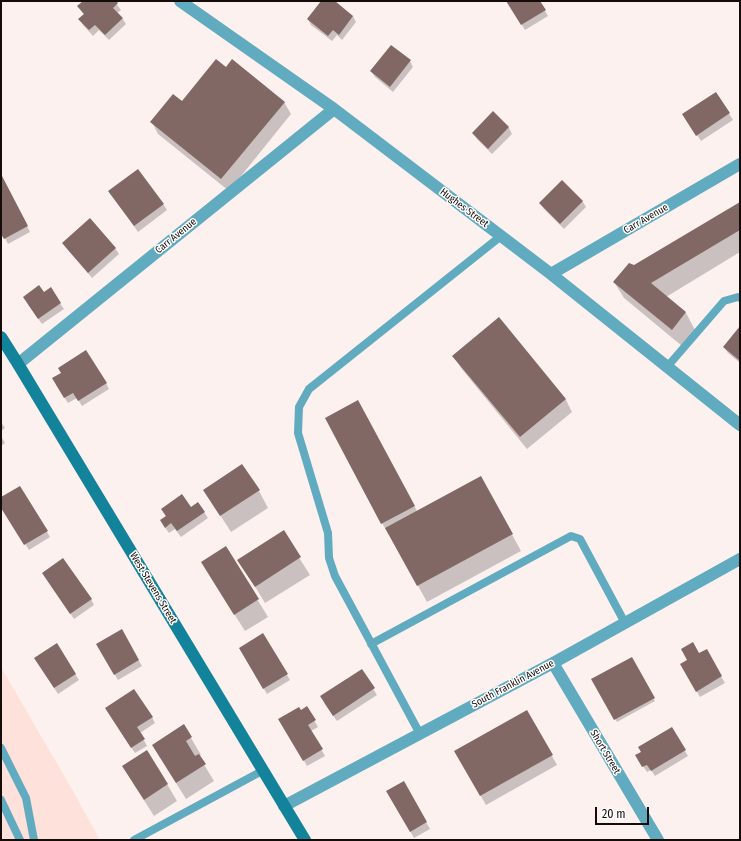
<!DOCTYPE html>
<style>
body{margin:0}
#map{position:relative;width:741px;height:841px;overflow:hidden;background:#fdf1ef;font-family:"Fira Sans Condensed",sans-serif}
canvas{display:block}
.frame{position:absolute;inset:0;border:2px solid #150c0a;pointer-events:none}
.scale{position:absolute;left:595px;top:807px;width:54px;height:18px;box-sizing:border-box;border:2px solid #150c0a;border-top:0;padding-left:5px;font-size:12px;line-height:14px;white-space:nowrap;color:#150c0a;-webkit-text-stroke:3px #fff;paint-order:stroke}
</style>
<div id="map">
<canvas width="741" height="841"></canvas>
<div class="frame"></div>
<div class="scale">20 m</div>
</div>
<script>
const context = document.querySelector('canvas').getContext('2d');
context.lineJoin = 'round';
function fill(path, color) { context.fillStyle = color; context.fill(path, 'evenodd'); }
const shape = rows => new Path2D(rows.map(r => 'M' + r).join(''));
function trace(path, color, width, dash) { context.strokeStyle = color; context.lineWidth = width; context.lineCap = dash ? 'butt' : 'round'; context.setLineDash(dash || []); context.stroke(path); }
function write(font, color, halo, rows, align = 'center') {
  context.font = font + ' "Fira Sans Condensed",sans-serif'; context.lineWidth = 3; context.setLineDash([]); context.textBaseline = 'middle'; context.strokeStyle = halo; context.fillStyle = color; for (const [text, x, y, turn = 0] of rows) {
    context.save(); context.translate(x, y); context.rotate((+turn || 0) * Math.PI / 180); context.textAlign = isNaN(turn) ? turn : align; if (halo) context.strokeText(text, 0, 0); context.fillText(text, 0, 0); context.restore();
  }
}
fill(shape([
 [1,667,73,791,100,840,1,840]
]), '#ffe1dc');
fill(shape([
 [84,1,114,1,121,10,117,13,122,18,126,24,109,40,99,30,93,36,83,25,80,19,84,15,79,7],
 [323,1,333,1,353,16,356,22,342,40,337,35,332,41,311,25,308,19],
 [507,1,539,1,548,16,525,30],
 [410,61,413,67,393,92,375,77,371,71],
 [226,69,284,102,291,114,229,191,158,134,152,122,182,103],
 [716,93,733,120,701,141,687,120],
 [493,113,509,128,512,134,492,154,477,139,473,133],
 [1,175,30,232,8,244,1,231],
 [562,181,583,202,586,207,564,229,544,209,540,203],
 [109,191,163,204,167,210,138,232],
 [740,203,740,252,666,297,686,313,695,330,682,346,624,298,614,282,634,266],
 [63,243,115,248,119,254,92,278,67,249],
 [50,289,64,309,42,324,27,303],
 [499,319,566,400,572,412,527,449,461,368,454,356],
 [740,328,740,363,728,353,724,347],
 [106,383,109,389,82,406,77,398,68,403,56,385],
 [365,413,417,511,490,494,521,551,427,602,390,535,389,535,382,523,326,419],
 [1,422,5,428,1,431],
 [1,436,5,443,1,446],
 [242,465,259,491,268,508,231,532,204,490],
 [20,487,50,537,29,550,1,506,1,499],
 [191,508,204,512,208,518,181,537,175,529,169,533,164,526,166,517,162,509],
 [283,532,310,575,265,603,239,560],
 [226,548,268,617,245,631,212,579],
 [43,573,91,599,94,605,74,619],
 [121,630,142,666,118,680,97,644],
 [263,635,290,680,267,694,240,649],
 [57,645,79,680,58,694,39,664],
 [706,651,725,683,700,697,681,665],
 [631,658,655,701,617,722,592,679],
 [361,670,377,695,337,721,324,703],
 [307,708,318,727,311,731,325,756,307,766,280,719,300,712],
 [527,711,557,765,486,805,455,751],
 [109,714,152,717,155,723,140,733,147,746,135,753],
 [184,726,201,755,199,756,214,781,186,799,163,762],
 [671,728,688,756,655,776,651,770,647,772,636,756,642,752],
 [403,782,430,829,414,838,387,791],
 [133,783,167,784,177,801,154,816]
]), '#0003');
fill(shape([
 [83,1,116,1,118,3,113,8,123,18,105,35,95,25,89,30,78,19,84,14,77,6],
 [321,1,335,1,353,16,339,35,333,30,328,36,307,19],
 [506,1,540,1,546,10,521,25],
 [391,45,411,60,390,87,370,71],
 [216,59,226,67,232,59,285,102,221,179,150,122,173,94,182,101],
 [716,92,730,113,696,136,682,114],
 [493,111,509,127,488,149,472,133],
 [138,169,164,204,134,226,108,191],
 [1,174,28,226,4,239,1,234],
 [562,180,583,201,560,224,539,203],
 [740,202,740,230,651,283,686,312,672,330,613,282,629,263,634,265],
 [90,218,116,248,88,273,62,243],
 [39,285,44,292,51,287,61,303,38,319,23,297],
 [499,317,566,399,520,437,452,356],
 [740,326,740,361,723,347],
 [86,350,107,383,78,401,73,393,64,398,52,378,61,373,58,368],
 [358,400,415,506,381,524,325,418],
 [242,464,260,490,220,516,203,490],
 [481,476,513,534,417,586,385,528],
 [20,486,48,531,24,545,1,508,1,497],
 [182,494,191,507,198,502,205,512,177,531,171,523,165,528,160,520,166,516,161,509],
 [284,530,301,557,255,587,237,560],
 [226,546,259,599,234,615,201,562],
 [63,558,92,599,70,614,42,573],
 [122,629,139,660,114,675,96,644],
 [263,633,288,674,263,689,239,648],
 [693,642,699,653,707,649,722,676,696,692,680,664,687,660,681,649],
 [57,643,76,674,54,688,34,658],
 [632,657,655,698,614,720,591,679],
 [362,669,375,688,333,716,320,696],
 [134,689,153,717,137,727,145,739,131,748,105,708],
 [307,706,316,720,308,725,323,749,303,761,278,719,299,707,301,710],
 [527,710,553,755,480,796,454,751],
 [184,724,192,737,186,741,195,756,199,754,206,764,176,783,152,745],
 [672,727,686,750,651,771,647,765,642,767,635,755,641,752,638,747],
 [147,750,168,784,144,800,122,766],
 [404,781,427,822,410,832,386,791]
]), '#826864');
trace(shape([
 [667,367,724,301,738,297,740,298],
 [371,644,571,536,580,539,625,623],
 [420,734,335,576,329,558,328,533,298,433,299,407,309,389,501,236],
 [1,748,26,798,34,840],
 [1,800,20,840],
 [134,840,262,771]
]), '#60abbf', 8);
trace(shape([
 [180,1,334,109,551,274,740,425],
 [551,274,740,164],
 [18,364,334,109],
 [553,663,658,840],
 [284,806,553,663,740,559]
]), '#60abbf', 12);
trace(shape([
 [1,337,18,364,305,840]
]), '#13839b', 12);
write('10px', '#150c0a', '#fff', [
 ["Hughes Street",464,208,37],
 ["Carr Avenue",646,219,-30],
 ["Carr Avenue",176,236,-39],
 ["West Stevens Street",153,588,59],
 ["South Franklin Avenue",513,684,-28],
 ["Short Street",605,752,59]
]);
</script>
